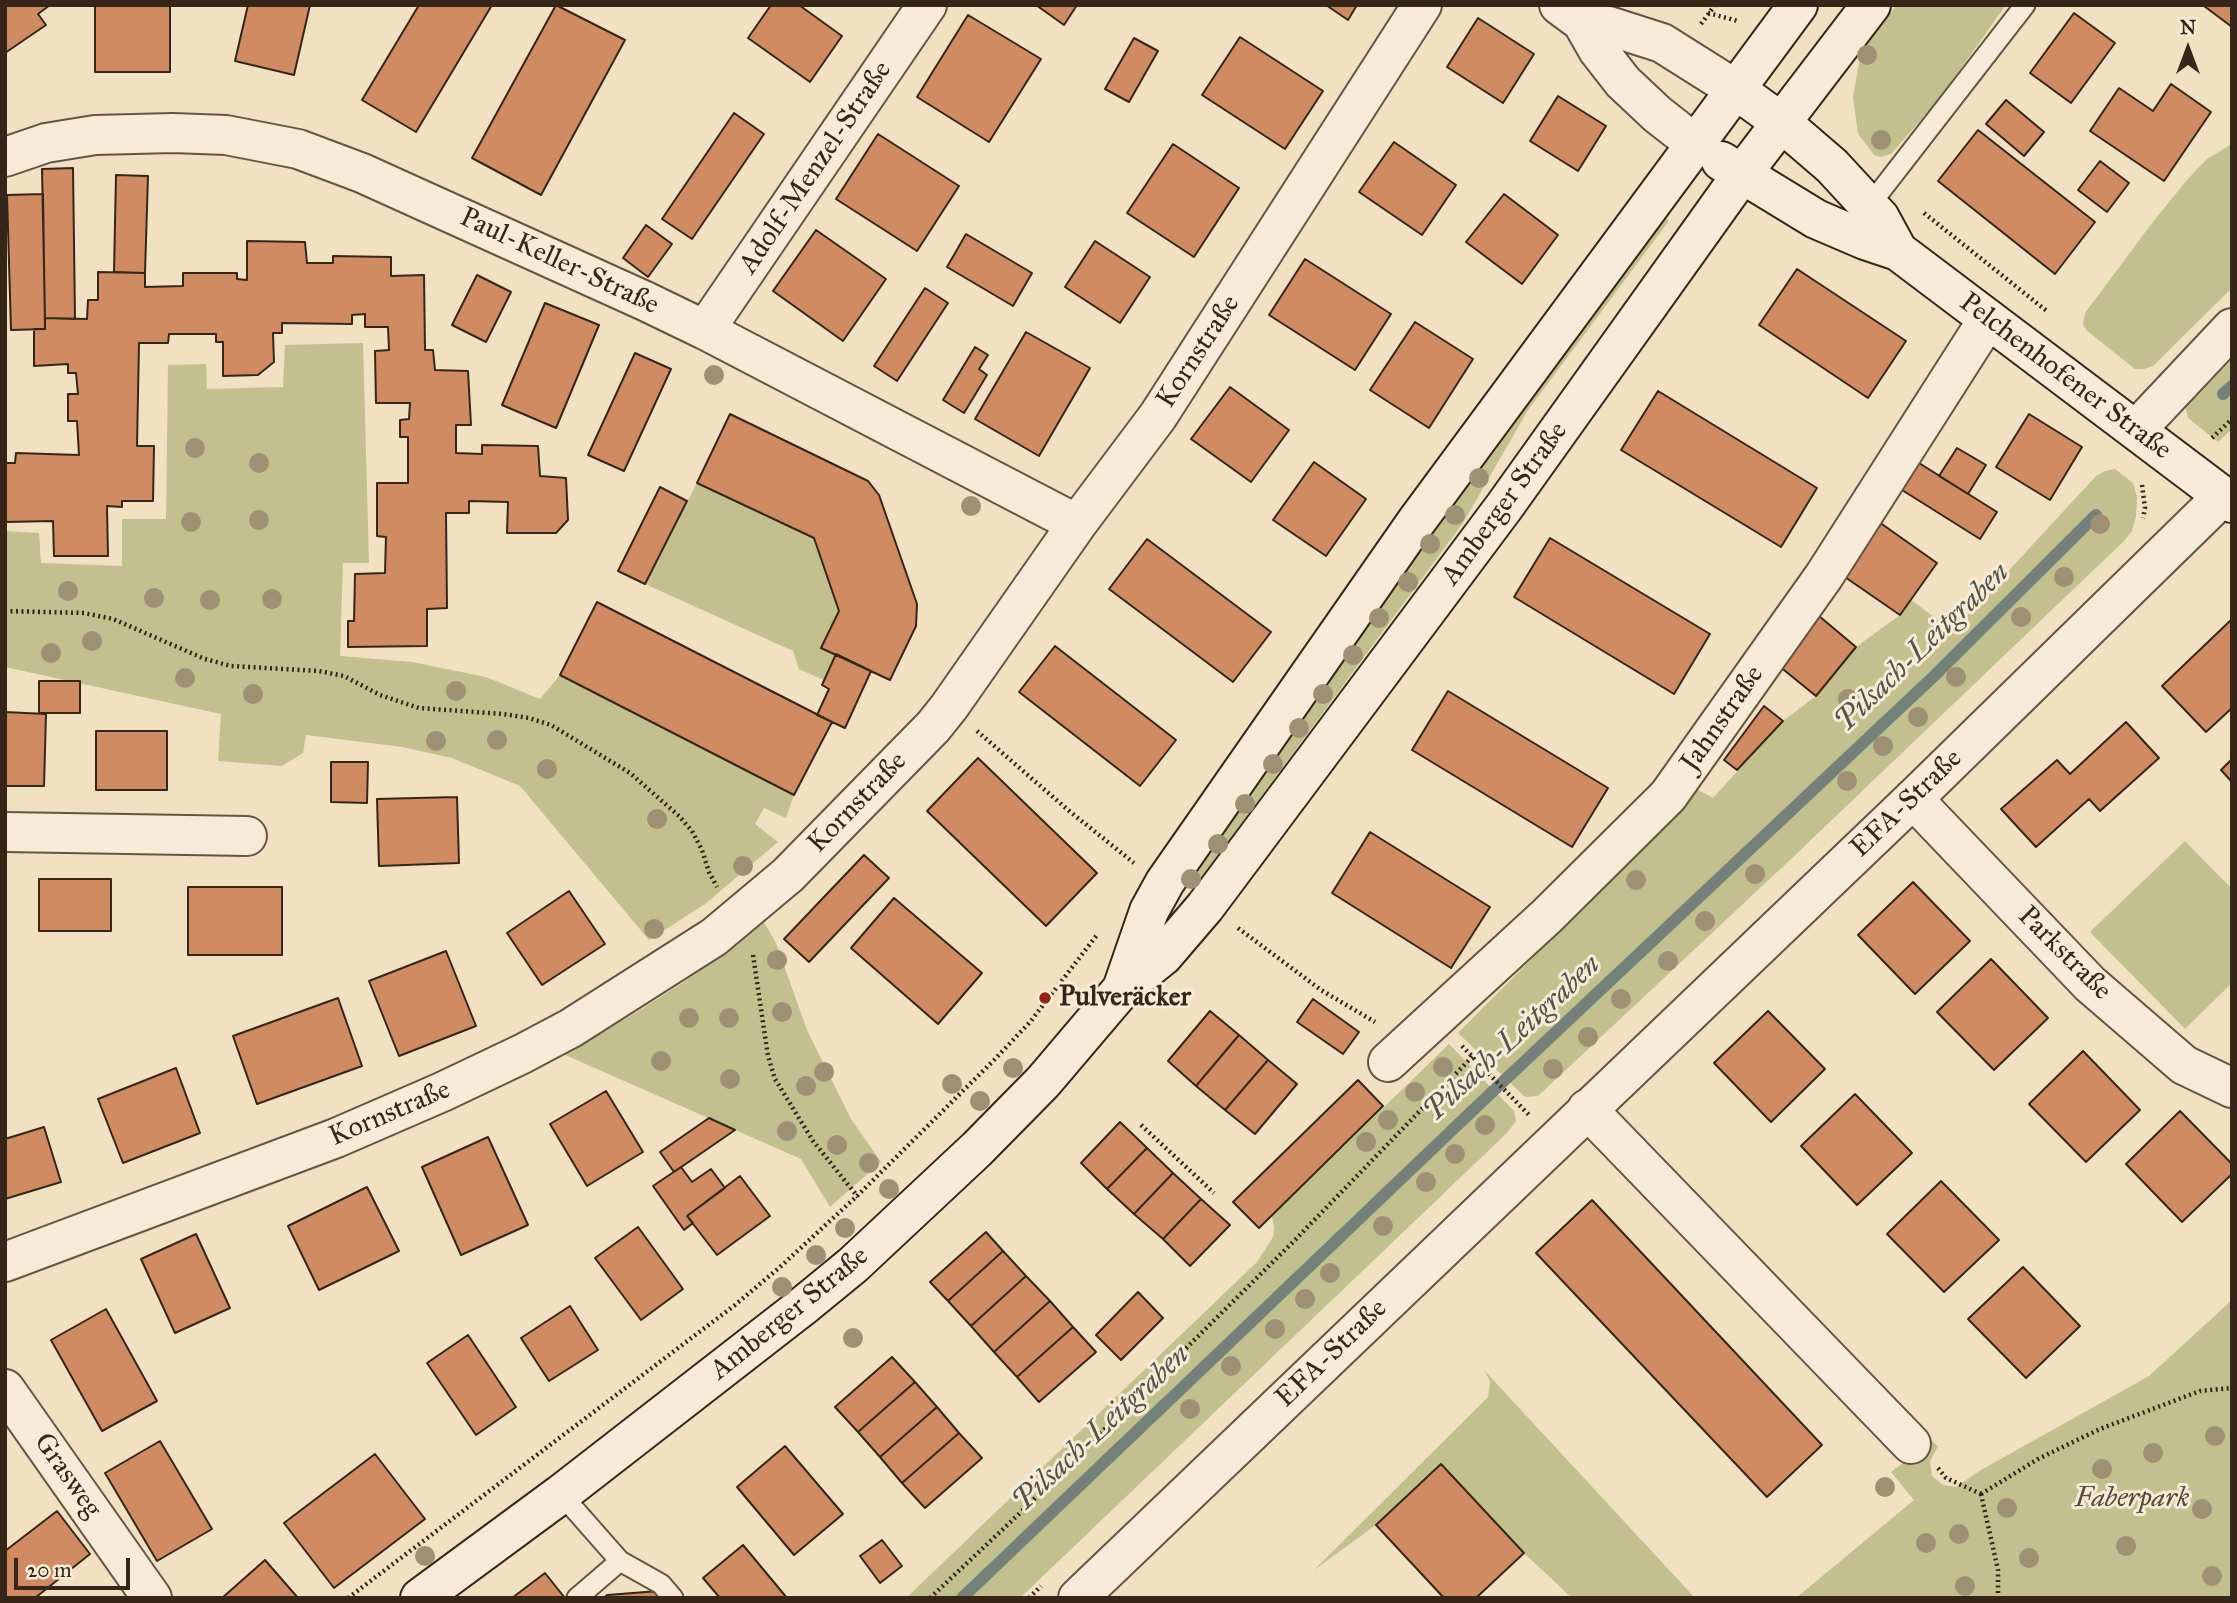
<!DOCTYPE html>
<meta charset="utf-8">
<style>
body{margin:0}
#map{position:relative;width:2237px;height:1603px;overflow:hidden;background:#f1e0c2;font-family:"IM FELL Great Primer",serif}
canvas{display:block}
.frame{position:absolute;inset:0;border:7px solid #372618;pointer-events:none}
.north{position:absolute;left:2153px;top:14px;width:70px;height:70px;-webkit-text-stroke:5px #f6ebd7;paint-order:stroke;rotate:0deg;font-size:19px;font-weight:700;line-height:28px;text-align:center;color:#372618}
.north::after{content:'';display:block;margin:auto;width:24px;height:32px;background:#372618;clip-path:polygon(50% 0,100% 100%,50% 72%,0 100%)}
.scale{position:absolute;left:14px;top:1558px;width:116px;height:32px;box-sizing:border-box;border:4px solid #372618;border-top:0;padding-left:9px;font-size:21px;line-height:24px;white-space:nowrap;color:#372618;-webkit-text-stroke:5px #f6ebd7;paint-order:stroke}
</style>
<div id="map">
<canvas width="2237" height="1603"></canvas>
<div class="frame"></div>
<div class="north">N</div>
<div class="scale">20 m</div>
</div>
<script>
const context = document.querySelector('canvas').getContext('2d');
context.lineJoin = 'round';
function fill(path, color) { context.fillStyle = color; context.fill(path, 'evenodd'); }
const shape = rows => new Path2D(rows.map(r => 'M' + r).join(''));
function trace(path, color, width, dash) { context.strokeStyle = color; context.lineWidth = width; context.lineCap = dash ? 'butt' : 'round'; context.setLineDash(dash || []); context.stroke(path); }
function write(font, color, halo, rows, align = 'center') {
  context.font = font + ' "IM FELL Great Primer",serif'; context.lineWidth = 6; context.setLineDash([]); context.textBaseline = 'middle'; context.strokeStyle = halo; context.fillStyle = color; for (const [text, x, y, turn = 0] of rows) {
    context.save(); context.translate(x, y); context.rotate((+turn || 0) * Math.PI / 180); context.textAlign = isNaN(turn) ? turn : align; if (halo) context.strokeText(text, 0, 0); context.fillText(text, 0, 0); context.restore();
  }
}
fill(shape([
 [1897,5,2006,5,1939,99,1891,154,1880,157,1874,155,1858,134,1853,97,1860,57,1866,44],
 [2232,144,2232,288,2153,366,2144,369,2135,369,2086,330,2083,325,2085,313,2149,227,2186,181,2207,159],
 [1661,215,1669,221,1528,410,1463,523,1195,886,1182,879],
 [363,343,369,563,343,563,340,656,412,662,486,677,540,699,560,675,794,795,786,818,764,808,755,824,778,842,705,904,649,940,520,786,452,758,402,747,306,735,303,753,282,766,218,761,221,714,5,667,5,531,39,533,41,563,122,566,122,519,166,519,168,365,206,364,207,389,283,387,285,345],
 [2232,347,2232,429,2218,442,2188,418,2185,405],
 [2115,469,2133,483,2137,497,2136,517,2132,531,2124,541,1791,859,1538,1096,1525,1097,1458,1033,1578,912,1691,786,1713,798,1783,721,1816,696,1856,647,1900,615,1911,600,1953,631,2096,476,2105,471],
 [697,483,814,538,839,611,821,647,836,654,824,680,799,669,793,651,645,584],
 [2185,841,2232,889,2232,983,2185,1029,2090,932],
 [764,922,776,943,807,1030,851,1119,881,1162,830,1207,801,1159,563,1054,632,1015,684,982,730,950],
 [1449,1044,1514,1111,1516,1121,1507,1133,1020,1598,906,1598,1257,1262,1273,1237,1274,1227,1272,1216],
 [2232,1300,2232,1598,1796,1598,1914,1500,1891,1472,1932,1441,1938,1446,1930,1462,1932,1476,1943,1485,1956,1487,1981,1470,2149,1376],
 [1484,1370,1695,1598,1572,1598,1524,1553,1441,1464,1376,1525,1314,1570,1488,1397,1490,1381]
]), '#c2c08e');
trace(shape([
 [2223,394,2232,386],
 [962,1598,1491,1093,1933,677,2096,515]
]), '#748079', 12);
const building = shape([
 [5,5,50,5,38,14,46,25,5,53,5,5],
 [95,5,170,5,170,72,95,72,95,5],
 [248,5,310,5,294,75,235,61,248,5],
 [419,5,492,5,416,132,362,100,419,5],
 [556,5,625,40,541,195,472,158,556,5],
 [771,5,799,5,842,36,810,82,748,38,771,5],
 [1036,5,1077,5,1064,25,1036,5],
 [1326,5,1357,5,1348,20,1326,5],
 [2205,5,2232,5,2232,27,2204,6,2205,5],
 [2074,13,2115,43,2071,103,2030,73,2074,13],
 [968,15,1041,59,989,142,917,97,968,15],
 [1478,18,1534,54,1503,103,1447,67,1478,18],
 [1240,37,1323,91,1285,149,1202,95,1240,37],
 [1134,38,1158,51,1129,102,1105,89,1134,38],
 [2171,84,2211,112,2164,181,2090,131,2119,88,2153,111,2171,84],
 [1558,96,1606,126,1578,171,1530,141,1558,96],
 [2006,100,2044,132,2024,156,1986,124,2006,100],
 [734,113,764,134,692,239,662,219,734,113],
 [1978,130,2095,222,2055,274,1938,181,1978,130],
 [878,134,959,186,917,251,836,199,878,134],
 [1394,142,1456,185,1422,235,1359,192,1394,142],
 [1173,144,1239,188,1194,257,1127,213,1173,144],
 [2100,161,2129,183,2107,212,2078,190,2100,161],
 [73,168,75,319,45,318,42,169,73,168],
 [116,175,148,176,145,273,114,272,116,175],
 [43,194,45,329,11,330,7,195,43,194],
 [1504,194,1558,235,1522,284,1466,242,1504,194],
 [646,225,672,244,648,277,623,258,646,225],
 [816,230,886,279,843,341,773,291,816,230],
 [966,234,1032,273,1013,306,947,267,966,234],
 [247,241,305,242,307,263,333,263,333,256,391,257,391,276,424,275,425,350,433,350,435,370,468,371,471,425,456,425,456,453,482,454,482,445,538,446,540,476,566,478,568,520,556,533,507,533,508,502,469,501,469,513,446,513,447,608,427,609,427,646,348,647,348,621,354,621,355,574,385,573,386,537,377,536,377,483,408,483,408,437,400,437,400,420,409,419,410,403,376,403,375,351,389,350,388,327,365,327,365,314,352,315,352,324,282,323,282,333,273,333,274,362,258,375,223,376,223,342,216,342,216,334,169,334,168,343,139,343,137,446,154,446,153,501,122,501,122,507,107,506,108,556,54,556,53,521,5,522,5,463,15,463,16,453,79,455,77,421,68,421,68,394,78,394,76,373,68,373,68,364,34,366,34,329,45,329,45,318,87,319,88,300,98,300,98,272,145,273,145,287,183,286,183,273,237,273,237,279,247,280,247,241],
 [1095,241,1150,277,1120,323,1065,287,1095,241],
 [1305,259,1391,314,1355,370,1269,315,1305,259],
 [1797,269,1906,341,1868,398,1759,325,1797,269],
 [477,275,511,292,486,342,452,325,477,275],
 [925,288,948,303,897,381,874,366,925,288],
 [545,303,599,325,556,428,502,405,545,303],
 [1415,322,1473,359,1429,428,1370,390,1415,322],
 [1026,332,1090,368,1039,456,975,419,1026,332],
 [975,347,988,355,979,369,987,375,964,413,943,400,975,347],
 [635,353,671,369,624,471,588,455,635,353],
 [1230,387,1289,430,1251,482,1191,439,1230,387],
 [1658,391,1817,488,1781,547,1621,450,1658,391],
 [730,414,868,481,879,495,917,604,916,626,890,680,821,648,839,611,814,538,697,483,730,414],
 [2029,414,2082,447,2050,500,1996,467,2029,414],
 [1957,448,1986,465,1968,494,1939,476,1957,448],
 [1314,462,1366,499,1326,556,1273,520,1314,462],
 [1919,463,1997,512,1980,539,1902,490,1919,463],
 [660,487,687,501,645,584,618,571,660,487],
 [1879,522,1937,563,1900,615,1842,575,1879,522],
 [1550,538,1710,634,1674,694,1514,597,1550,538],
 [1147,539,1271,632,1233,682,1109,589,1147,539],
 [597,602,832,722,794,795,560,675,597,602],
 [1819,616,1856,647,1816,696,1779,666,1819,616],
 [2232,619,2232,708,2206,732,2162,686,2232,619],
 [1055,646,1176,740,1140,786,1019,692,1055,646],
 [836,654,871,671,845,728,817,715,829,689,822,685,836,654],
 [39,681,80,681,80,713,39,713,39,681],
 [1448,691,1608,788,1572,847,1412,750,1448,691],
 [1764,706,1783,721,1737,770,1724,760,1764,706],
 [5,712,46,714,44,786,5,786,5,712],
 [2126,722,2159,758,2100,811,2089,799,2036,847,2001,809,2057,760,2070,774,2126,722],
 [96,731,167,731,167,790,96,790,96,731],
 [978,758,1097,873,1046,926,927,811,978,758],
 [2232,759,2232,782,2221,770,2232,759],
 [331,762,368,762,367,803,331,802,331,762],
 [457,797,459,863,379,866,377,799,457,797],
 [1370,832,1490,907,1451,968,1332,893,1370,832],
 [864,855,889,878,809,962,784,939,864,855],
 [39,879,111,879,111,931,39,931,39,879],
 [1913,882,1970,941,1915,994,1858,935,1913,882],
 [188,887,282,887,282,955,188,955,188,887],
 [569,891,605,944,542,985,507,933,569,891],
 [894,898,982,973,938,1024,851,948,894,898],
 [446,951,476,1026,399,1056,369,981,446,951],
 [1991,959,2048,1018,1994,1070,1937,1012,1991,959],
 [338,998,362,1066,257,1104,233,1036,338,998],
 [1313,999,1359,1032,1343,1054,1297,1022,1313,999],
 [1210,1011,1239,1035,1196,1086,1168,1061,1210,1011],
 [1768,1011,1825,1069,1771,1122,1714,1063,1768,1011],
 [1239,1035,1268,1060,1225,1110,1196,1086,1239,1035],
 [2083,1051,2140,1110,2086,1162,2029,1104,2083,1051],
 [1268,1060,1297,1084,1255,1134,1225,1110,1268,1060],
 [176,1068,200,1133,123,1163,98,1099,176,1068],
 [1358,1080,1383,1106,1259,1228,1233,1202,1358,1080],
 [606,1091,643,1152,587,1186,550,1124,606,1091],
 [1855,1094,1912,1153,1857,1205,1801,1146,1855,1094],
 [2180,1111,2232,1164,2232,1174,2182,1222,2126,1164,2180,1111],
 [709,1118,735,1130,674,1172,660,1152,709,1118],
 [1120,1122,1147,1148,1107,1189,1081,1163,1120,1122],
 [44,1127,61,1182,5,1199,5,1139,44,1127],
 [488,1137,528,1225,461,1255,422,1167,488,1137],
 [1147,1148,1173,1173,1134,1214,1107,1189,1147,1148],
 [681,1167,692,1182,711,1169,725,1188,687,1216,693,1223,684,1230,653,1186,681,1167],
 [1173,1173,1201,1199,1163,1239,1134,1214,1173,1173],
 [740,1176,770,1216,717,1255,687,1216,740,1176],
 [1941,1181,1999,1240,1944,1292,1887,1234,1941,1181],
 [367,1187,399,1251,319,1290,288,1226,367,1187],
 [1201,1199,1230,1225,1190,1266,1163,1239,1201,1199],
 [1592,1200,1822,1445,1767,1497,1536,1253,1592,1200],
 [638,1227,683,1289,641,1320,595,1258,638,1227],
 [986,1232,1003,1251,948,1301,930,1282,986,1232],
 [196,1234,230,1308,175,1333,141,1259,196,1234],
 [1003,1251,1026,1276,971,1326,948,1301,1003,1251],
 [2023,1267,2080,1326,2026,1378,1968,1319,2023,1267],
 [1026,1276,1050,1301,994,1352,971,1326,1026,1276],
 [1138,1292,1163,1318,1121,1360,1096,1335,1138,1292],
 [1050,1301,1073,1327,1017,1377,994,1352,1050,1301],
 [570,1306,598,1350,549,1381,521,1338,570,1306],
 [106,1309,157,1401,102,1431,51,1340,106,1309],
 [1073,1327,1096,1352,1039,1402,1017,1377,1073,1327],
 [468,1335,516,1407,476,1435,427,1363,468,1335],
 [892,1357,915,1382,858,1432,835,1407,892,1357],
 [915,1382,937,1407,880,1457,858,1432,915,1382],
 [937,1407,959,1433,902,1483,880,1457,937,1407],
 [959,1433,982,1458,925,1508,902,1483,959,1433],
 [160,1441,212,1529,157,1561,105,1473,160,1441],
 [785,1446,843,1514,794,1555,737,1487,785,1446],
 [375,1454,425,1519,334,1588,284,1523,375,1454],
 [1441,1464,1524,1553,1476,1598,1444,1598,1376,1525,1441,1464],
 [57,1511,90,1554,35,1598,5,1598,5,1551,57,1511],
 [882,1540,902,1566,880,1583,860,1556,882,1540],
 [743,1545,787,1598,720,1598,703,1578,743,1545],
 [265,1560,298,1598,222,1598,265,1560],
 [545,1573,565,1598,512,1598,545,1573],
 [659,1591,660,1598,604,1598,607,1595,659,1591]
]);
fill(building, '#cf8c64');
trace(building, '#372618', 2);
const service = shape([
 [1869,206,2025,5],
 [561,1494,620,1561,577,1598],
 [620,1561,661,1584,673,1598]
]);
const minor = shape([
 [1559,5,1582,22,1609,26,1662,43,1735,89],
 [1582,22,1598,50,1623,82,1657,114,1694,143],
 [5,157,46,143,95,135,173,133,226,135,298,149,362,173,645,301,705,330,1077,524],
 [705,330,927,5],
 [2136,430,2232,328],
 [1913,799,2090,984,2184,1065,2232,1088],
 [5,832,247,836],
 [1388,1062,1547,916,1668,796,1824,576,1988,319],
 [1587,1109,1911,1444],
 [5,1262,336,1138,442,1092,522,1054,571,1028,714,937,788,875,933,727,949,707,1077,524,1158,416,1422,5],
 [5,1389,152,1598]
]);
const tertiary = shape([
 [1078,1598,1913,799,2223,496]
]);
const secondary = shape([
 [1735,89,1782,123,1832,166,1880,218,1898,251],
 [1721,161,1816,219,1865,240,1898,251,2232,503],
 [1122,989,1149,911,1165,882,1416,522,1798,5],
 [420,1598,561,1494,803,1306,853,1265,977,1149,1043,1082,1122,989,1163,956,1205,907,1504,507,1742,174,1871,5]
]);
trace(service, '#665442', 23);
trace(minor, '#665442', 42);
trace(tertiary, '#665442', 42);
trace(secondary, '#372618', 42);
trace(shape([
 [1708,13,1738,21],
 [1701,24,1715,5],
 [1924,213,2048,312],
 [2212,438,2232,419],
 [2142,485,2145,508,2143,518],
 [5,611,84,613,113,619,205,659,231,666,319,671,344,676,380,695,419,708,503,714,529,718,551,725,630,773,679,816,692,831,702,850,709,872,717,887],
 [977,731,1068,810,1134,863],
 [1238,928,1321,990,1375,1022],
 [753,955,768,1056,775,1079,813,1141,858,1197],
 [1462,1046,1529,1115],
 [1141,1125,1214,1193],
 [1938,1468,1946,1478,1981,1494],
 [1981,1494,2038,1459,2100,1429,2200,1391,2232,1388],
 [1981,1494,1998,1570,1998,1598],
 [348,1598,735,1305,780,1267,857,1196,994,1060,1030,1022,1097,935],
 [930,1598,1019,1514,1295,1240,1473,1056],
 [1029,1598,1041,1586]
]), '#372618', 4.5, [2, 3.5]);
trace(service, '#f6ebd7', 19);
trace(minor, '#f6ebd7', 38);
trace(tertiary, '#f6ebd7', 38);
trace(secondary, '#f6ebd7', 38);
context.fillStyle = '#9e8f75';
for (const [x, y] of [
 [1867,55],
 [1881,140],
 [714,375],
 [195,448],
 [259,463],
 [1479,478],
 [971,506],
 [1455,515],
 [259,520],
 [191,522],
 [2100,524],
 [1430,544],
 [2064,577],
 [1408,582],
 [68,591],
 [154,598],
 [272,599],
 [210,600],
 [2021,617],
 [1379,618],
 [92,641],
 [51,653],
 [1353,655],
 [1956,677],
 [185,678],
 [456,691],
 [253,694],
 [1323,694],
 [1848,699],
 [1918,717],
 [1299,728],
 [497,740],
 [436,741],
 [1883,746],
 [1273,764],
 [547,769],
 [1847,781],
 [1245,804],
 [657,819],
 [1218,844],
 [743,866],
 [1755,874],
 [1191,879],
 [1636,880],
 [1705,921],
 [654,929],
 [777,960],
 [1668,961],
 [1621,999],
 [782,1012],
 [689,1018],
 [729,1018],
 [1588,1037],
 [661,1061],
 [1443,1067],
 [1013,1068],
 [1553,1069],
 [824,1072],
 [730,1079],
 [952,1084],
 [806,1086],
 [1415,1092],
 [980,1101],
 [1388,1120],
 [1485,1125],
 [787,1131],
 [1366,1142],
 [837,1145],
 [1455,1154],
 [869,1163],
 [1426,1182],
 [889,1189],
 [1383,1226],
 [845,1228],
 [816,1255],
 [1330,1273],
 [782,1287],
 [1305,1299],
 [1275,1329],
 [853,1338],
 [1231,1366],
 [1190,1409],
 [2215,1436],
 [2153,1453],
 [2102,1469],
 [1885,1487],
 [2007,1508],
 [2202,1509],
 [1959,1534],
 [1926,1543],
 [2126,1546],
 [425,1556],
 [2029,1558],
 [2212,1576],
 [1965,1586]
]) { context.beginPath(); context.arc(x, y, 10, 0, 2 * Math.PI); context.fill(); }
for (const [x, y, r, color] of [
 [1045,998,7,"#8f2418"]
]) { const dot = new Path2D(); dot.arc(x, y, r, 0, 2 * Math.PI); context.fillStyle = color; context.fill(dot); trace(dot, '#f6ebd7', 2.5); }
write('28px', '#372618', '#f6ebd7', [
 ["Adolf-Menzel-Straße",816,168,-56],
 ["Paul-Keller-Straße",559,262,25],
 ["Kornstraße",1199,352,-57],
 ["Pelchenhofener Straße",2065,377,37],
 ["Amberger Straße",1505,504,-54],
 ["Jahnstraße",1723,719,-55],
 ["Kornstraße",858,803,-46],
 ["EFA-Straße",1907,804,-44],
 ["Parkstraße",2064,954,45],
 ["Kornstraße",390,1114,-23],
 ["Amberger Straße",790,1314,-39],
 ["EFA-Straße",1332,1354,-44],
 ["Grasweg",67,1476,55]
]);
write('bold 28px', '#372618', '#f6ebd7', [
 ["Pulveräcker",1059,998]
], 'left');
write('italic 28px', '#5a4c36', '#f6ebd7', [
 ["Faberpark",2132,1499]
]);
write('italic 30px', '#555349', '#f6ebd7', [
 ["Pilsach-Leitgraben",1923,648,-44],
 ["Pilsach-Leitgraben",1513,1039,-43],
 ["Pilsach-Leitgraben",1102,1429,-43]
]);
</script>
